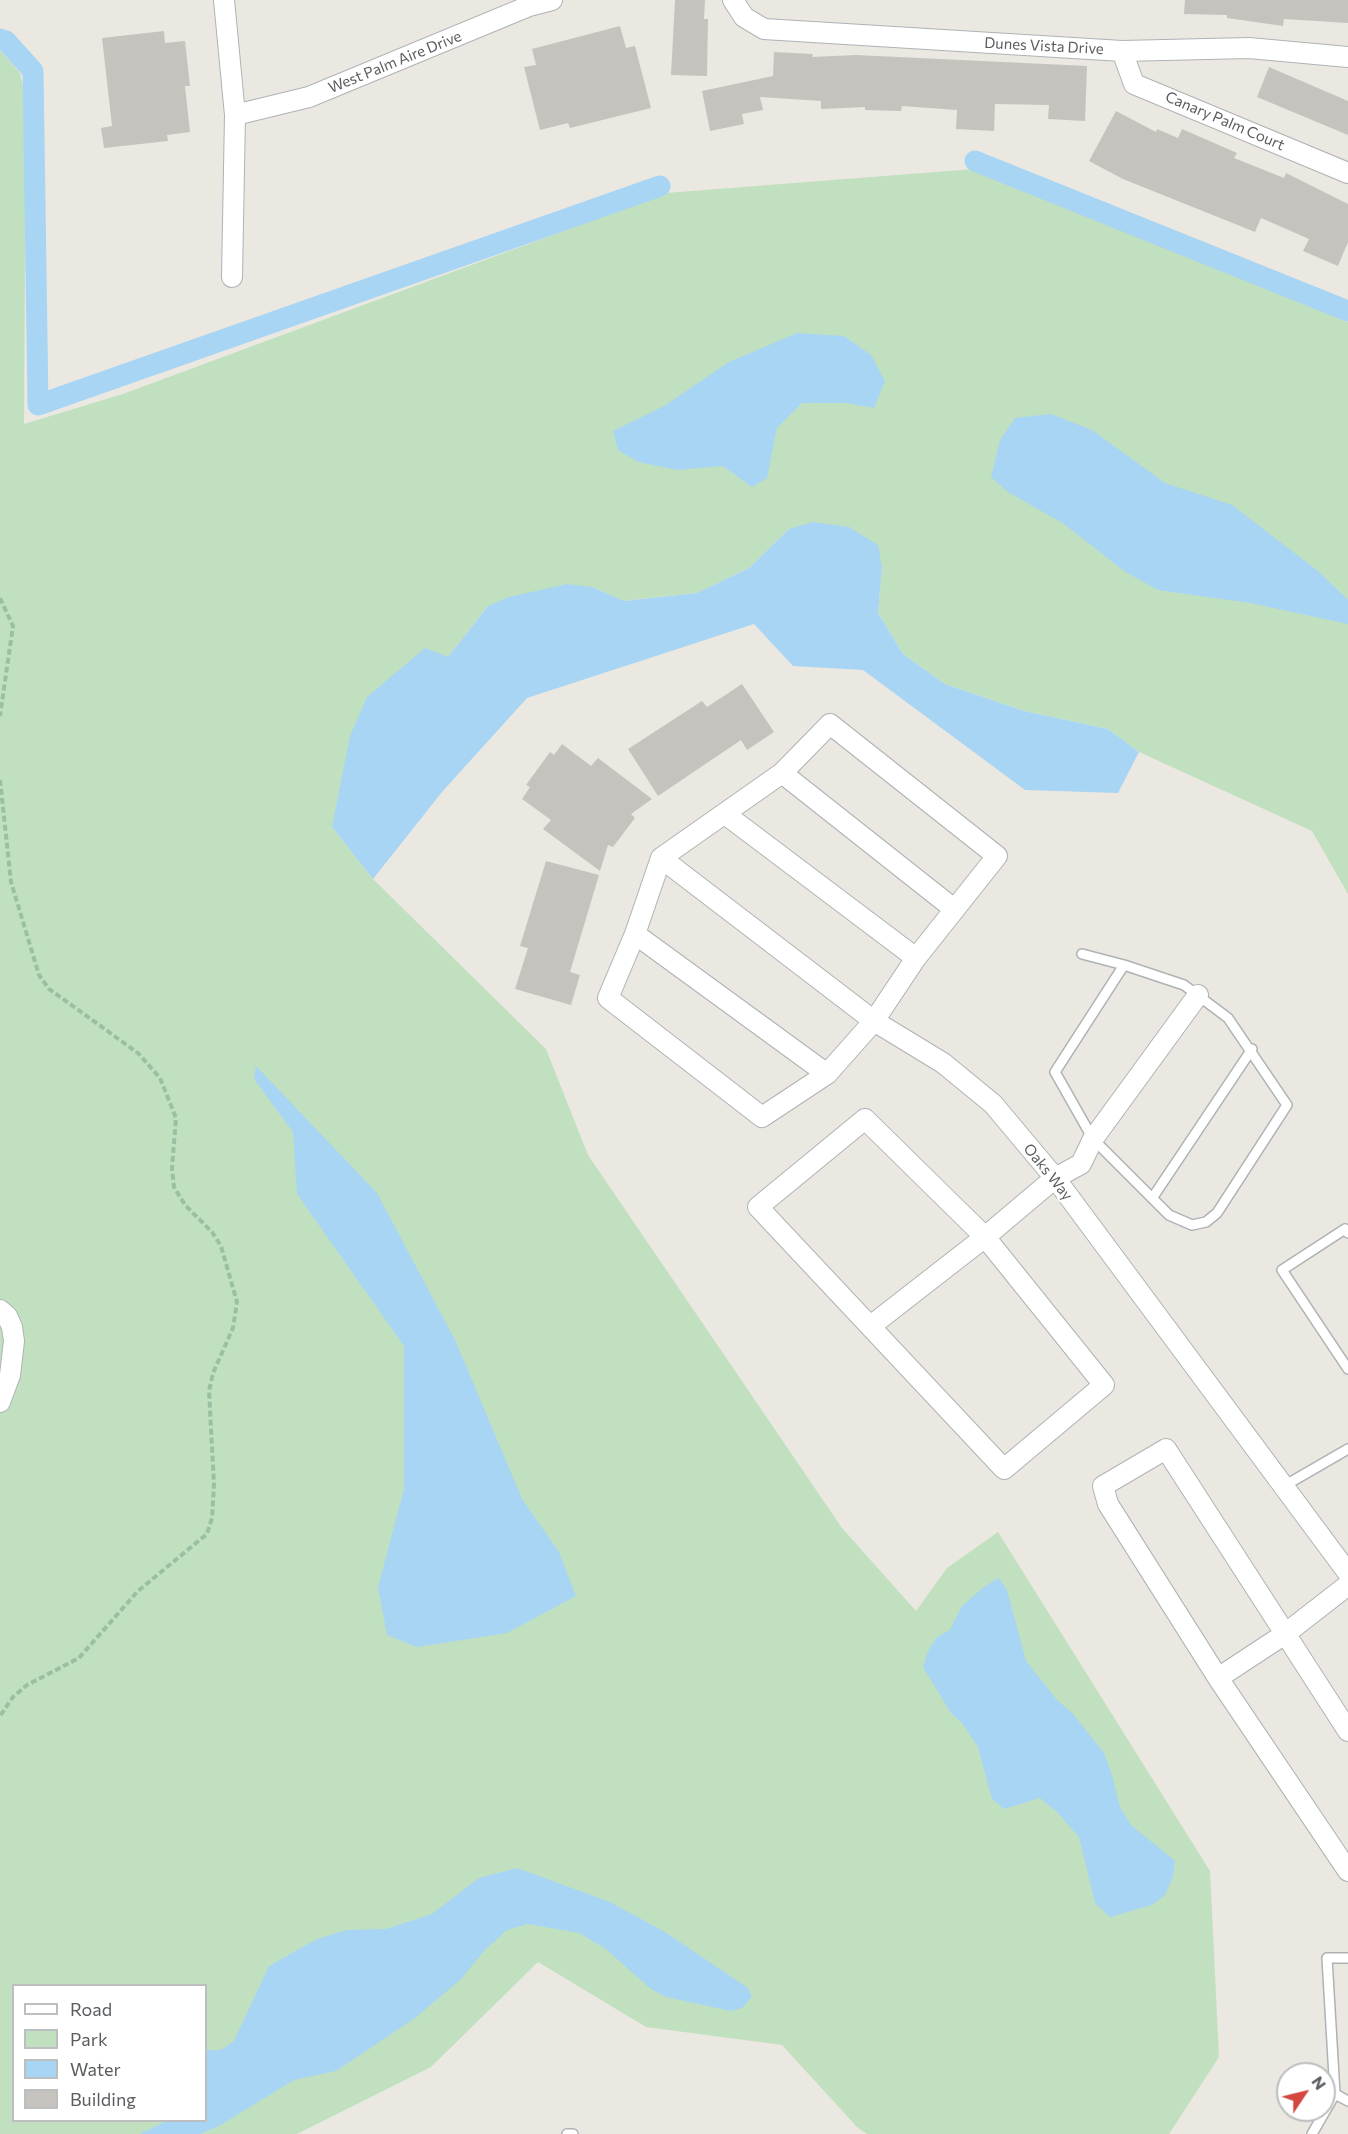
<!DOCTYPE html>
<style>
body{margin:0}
#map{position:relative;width:1348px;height:2134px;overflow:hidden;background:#ebe8e1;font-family:Commissioner,sans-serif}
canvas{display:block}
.legend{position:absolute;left:12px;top:1984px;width:195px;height:138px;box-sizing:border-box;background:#fff;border:2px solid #bdbebf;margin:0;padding:8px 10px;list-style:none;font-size:18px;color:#5a5d60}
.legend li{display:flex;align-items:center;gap:12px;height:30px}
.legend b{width:30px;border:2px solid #bdbebf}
.north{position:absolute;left:1276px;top:2062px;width:60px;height:60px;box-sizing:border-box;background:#fff;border:2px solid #bdbebf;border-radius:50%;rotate:55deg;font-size:16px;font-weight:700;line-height:24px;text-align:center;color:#5a5d60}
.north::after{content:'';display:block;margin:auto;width:21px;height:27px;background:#d3473f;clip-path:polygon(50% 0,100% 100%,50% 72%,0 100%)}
</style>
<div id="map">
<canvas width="1348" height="2134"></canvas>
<ul class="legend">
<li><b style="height:8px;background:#fff"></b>Road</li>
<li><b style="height:16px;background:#c1e0c0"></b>Park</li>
<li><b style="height:16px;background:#a8d5f4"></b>Water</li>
<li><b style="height:16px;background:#c6c3be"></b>Building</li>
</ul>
<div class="north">N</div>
</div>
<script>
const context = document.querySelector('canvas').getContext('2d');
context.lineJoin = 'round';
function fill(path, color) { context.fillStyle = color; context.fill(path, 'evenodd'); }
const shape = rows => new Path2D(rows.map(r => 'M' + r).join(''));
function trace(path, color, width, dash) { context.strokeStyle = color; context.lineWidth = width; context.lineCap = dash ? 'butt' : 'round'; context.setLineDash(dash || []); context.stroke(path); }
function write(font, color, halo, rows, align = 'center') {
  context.font = font + ' Commissioner,sans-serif'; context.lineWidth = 4.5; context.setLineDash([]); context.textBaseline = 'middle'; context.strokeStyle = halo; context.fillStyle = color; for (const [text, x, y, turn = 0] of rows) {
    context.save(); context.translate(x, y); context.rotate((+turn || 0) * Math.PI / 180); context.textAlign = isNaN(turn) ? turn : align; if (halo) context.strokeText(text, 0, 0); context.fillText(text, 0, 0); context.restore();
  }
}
fill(shape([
 [0,50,20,73,26,100,24,424,123,394,666,193,974,169,1348,322,1348,894,1312,831,1139,752,1108,729,1024,711,945,684,903,654,878,613,882,568,789,529,749,568,697,593,623,601,592,587,488,606,448,657,332,827,373,879,546,1049,588,1155,842,1528,916,1611,947,1568,998,1532,1210,1871,1219,2057,1169,2134,867,2134,857,2127,782,2045,646,2027,538,1962,431,2067,297,2134,0,2134],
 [14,1986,206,1986,206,2120,14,2120]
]), '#c1e0c0');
fill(shape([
 [797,333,844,336,871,355,885,381,874,408,846,403,802,403,777,428,767,478,752,487,723,466,677,470,638,462,618,450,613,431,664,406,729,362],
 [1051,414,1092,430,1165,483,1232,505,1318,571,1348,600,1348,624,1250,603,1158,590,1124,571,1064,524,1008,492,991,477,1000,440,1015,418],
 [813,522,849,527,878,545,882,568,878,613,903,654,945,684,1024,711,1108,729,1139,752,1118,793,1025,790,863,670,793,666,754,624,527,698,442,792,373,879,332,827,350,736,367,697,425,648,448,657,488,606,509,597,567,584,592,587,624,601,697,593,749,568,789,529],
 [256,1066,377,1193,456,1342,522,1499,559,1552,576,1596,507,1633,417,1647,387,1635,378,1587,404,1489,404,1346,297,1194,293,1132,254,1079],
 [999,1578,1007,1590,1026,1661,1057,1700,1073,1714,1104,1753,1112,1775,1120,1807,1131,1825,1175,1861,1173,1877,1165,1895,1152,1905,1110,1917,1095,1903,1079,1837,1057,1812,1040,1798,1004,1809,992,1799,978,1747,962,1723,951,1713,923,1667,928,1651,937,1637,950,1630,962,1606,984,1587],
 [517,1868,610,1902,665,1932,748,1988,752,1997,742,2008,731,2011,666,1997,651,1989,606,1949,579,1933,528,1924,507,1930,485,1950,460,1980,415,2018,336,2071,294,2080,219,2126,200,2134,140,2134,166,2121,206,2120,206,2050,221,2050,234,2041,269,1966,317,1939,347,1930,386,1929,432,1914,479,1878]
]), '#a8d5f4');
trace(shape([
 [0,39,6,41,33,71,38,405,660,186],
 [975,161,1348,311]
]), '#a8d5f4', 21);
fill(shape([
 [675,0,705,0,704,19,708,19,707,76,671,75],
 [1185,0,1348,0,1348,23,1284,19,1283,26,1227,18,1227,15,1184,14],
 [620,26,626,48,635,46,651,108,570,128,568,123,540,130,524,67,536,65,532,49],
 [164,31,165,43,185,41,190,86,185,86,190,132,167,135,168,141,104,148,101,128,112,126,102,38],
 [774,52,813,54,812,57,856,55,1087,66,1085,121,1048,119,1049,105,995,104,994,131,956,129,957,110,902,106,901,111,865,110,865,107,821,109,821,101,760,97,763,110,742,114,744,124,710,131,702,91,773,76],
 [1269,67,1348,101,1348,135,1257,97],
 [1116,111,1156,132,1157,129,1178,138,1182,129,1237,153,1234,158,1284,178,1286,173,1348,204,1348,242,1338,266,1303,251,1309,239,1261,218,1255,232,1123,179,1089,161],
 [742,684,774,732,747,750,741,740,658,796,628,749,702,701,707,707],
 [562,744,591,766,598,758,652,799,631,814,635,818,613,847,608,845,600,871,543,829,551,820,522,799,530,787,526,785,550,752,554,755],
 [546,861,599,875,570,972,580,975,571,1005,515,989,528,948,520,946]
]), '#c6c3be');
const lane = shape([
 [1082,954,1124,965,1184,985,1228,1018,1287,1105,1217,1213,1206,1222,1192,1225,1169,1215,1093,1139,1055,1072,1124,965],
 [1153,1197,1252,1049],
 [1348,1233,1345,1229,1282,1270,1348,1369],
 [1284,1486,1348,1449],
 [1335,2094,1348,2101],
 [567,2134,573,2134],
 [1312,2134,1335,2094,1327,1958,1348,1958]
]);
const street = shape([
 [224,0,235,115,232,277],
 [733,0,744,17,764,29,1122,51,1249,48,1348,57],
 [1122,51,1134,84,1348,173],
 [235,115,309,97,529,6,552,0],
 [830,724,997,856,916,958,874,1021,827,1074,762,1117,608,998,635,934,661,858,782,773,830,724],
 [782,773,954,909],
 [725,814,916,958],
 [661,858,874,1021,943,1063,993,1104,1055,1178,1348,1573],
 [635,934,827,1074],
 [865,1119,985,1237,1104,1385,1004,1469,758,1207,865,1119],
 [0,1310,7,1316,12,1327,14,1341,10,1375,0,1402],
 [872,1325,985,1237,1055,1178,1081,1164,1093,1139,1198,995],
 [1218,1678,1285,1634,1348,1585],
 [1348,1731,1166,1449,1103,1486,1108,1504,1218,1678,1348,1871]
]);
trace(lane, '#afb2b5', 12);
trace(street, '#afb2b5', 22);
trace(shape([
 [0,598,13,626,0,716],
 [0,780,11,882,39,975,49,989,138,1053,160,1078,176,1118,172,1168,174,1187,185,1205,212,1232,221,1246,237,1302,233,1328,213,1373,209,1391,214,1485,212,1518,207,1534,138,1591,79,1658,27,1685,13,1697,0,1716]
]), '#9ac0a4', 4, [6, 3]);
trace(lane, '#fff', 9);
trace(street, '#fff', 20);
write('15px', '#5a5d60', '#fff', [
 ["Dunes Vista Drive",1044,46,3],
 ["West Palm Aire Drive",395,62,-22],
 ["Canary Palm Court",1225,121,23],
 ["Oaks Way",1048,1172,51]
]);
</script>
